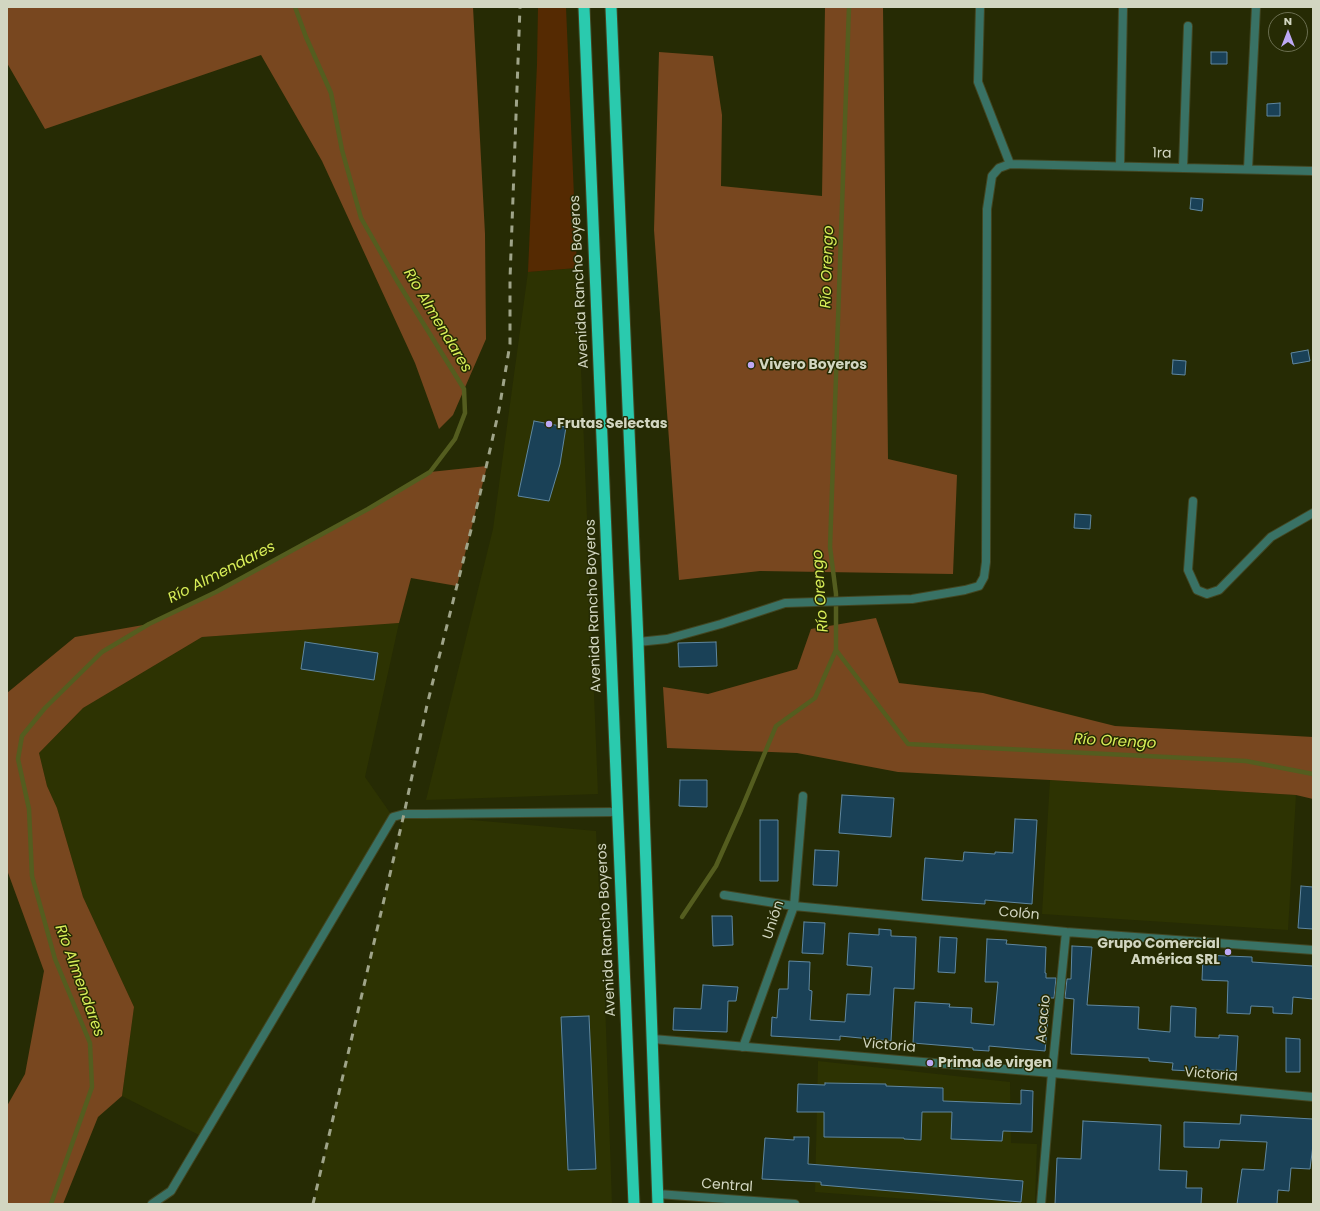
<!DOCTYPE html>
<meta charset="utf-8">
<style>
body{margin:0}
#map{position:relative;width:1320px;height:1211px;overflow:hidden;background:#262b04;font-family:Poppins,sans-serif}
canvas{display:block}
.frame{position:absolute;inset:0;border:8px solid #d2d6c1;pointer-events:none}
.north{position:absolute;left:1268px;top:12px;width:40px;height:40px;box-sizing:border-box;background:#262b04;border:1px solid #6b6f50;border-radius:50%;rotate:0deg;font-size:11px;font-weight:700;line-height:16px;text-align:center;color:#d2d6c1}
.north::after{content:'';display:block;margin:auto;width:14px;height:18px;background:#bea9f4;clip-path:polygon(50% 0,100% 100%,50% 72%,0 100%)}
</style>
<div id="map">
<canvas width="1320" height="1211"></canvas>
<div class="frame"></div>
<div class="north">N</div>
</div>
<script>
const context = document.querySelector('canvas').getContext('2d');
context.lineJoin = 'round';
function fill(path, color) { context.fillStyle = color; context.fill(path, 'evenodd'); }
const shape = rows => new Path2D(rows.map(r => 'M' + r).join(''));
function trace(path, color, width, dash) { context.strokeStyle = color; context.lineWidth = width; context.lineCap = dash ? 'butt' : 'round'; context.setLineDash(dash || []); context.stroke(path); }
function write(font, color, halo, rows, align = 'center') {
  context.font = font + ' Poppins,sans-serif'; context.lineWidth = 3; context.setLineDash([]); context.textBaseline = 'middle'; context.strokeStyle = halo; context.fillStyle = color; for (const [text, x, y, turn = 0] of rows) {
    context.save(); context.translate(x, y); context.rotate((+turn || 0) * Math.PI / 180); context.textAlign = isNaN(turn) ? turn : align; if (halo) context.strokeText(text, 0, 0); context.fillText(text, 0, 0); context.restore();
  }
}
fill(shape([
 [577,268,598,794,426,800,493,529,528,272],
 [399,623,365,777,393,817,203,1137,122,1096,134,1007,83,897,57,808,47,786,39,753,83,708,202,637],
 [1050,780,1296,795,1288,930,1042,914],
 [404,814,596,831,605,1000,612,1204,313,1204],
 [818,1061,1010,1082,1011,1143,1037,1144,1035,1204,974,1204,815,1192]
]), '#2d3302');
fill(shape([
 [538,7,566,7,577,268,528,272,537,64]
]), '#552a02');
fill(shape([
 [7,7,473,7,485,234,486,339,453,415,439,429,415,363,322,161,261,55,45,129,7,63],
 [825,7,883,7,888,459,957,475,953,574,760,571,679,580,654,230,659,52,713,56,722,115,721,186,822,196],
 [487,466,457,586,411,578,399,623,202,637,83,708,39,753,47,786,57,808,83,897,134,1007,122,1096,98,1117,63,1204,7,1204,7,1106,25,1074,44,971,7,870,7,693,75,637,149,624,216,592,368,509,430,472],
 [876,618,899,683,983,693,1115,726,1313,737,1313,799,1296,795,1050,780,898,772,797,753,667,748,663,687,708,694,797,669,811,629]
]), '#78471f');
trace(shape([
 [849,7,830,547,836,594,836,650,908,744,1246,761,1313,774],
 [682,917,716,866,741,810,776,726,815,698,836,650],
 [51,1204,92,1087,90,1043,55,959,32,876,29,809,18,759,22,736,45,708,102,652,149,624,216,592,368,509,430,472,455,439,465,413,464,389,397,281,361,218,342,150,331,93,306,37,295,7]
]), '#545d1f', 4.5);
const building = shape([
 [1211,52,1227,52,1227,64,1211,64,1211,52],
 [1280,103,1280,116,1267,116,1267,104,1280,103],
 [1191,198,1203,199,1202,211,1190,209,1191,198],
 [1308,350,1310,361,1293,364,1291,353,1308,350],
 [1173,360,1186,361,1185,375,1172,374,1173,360],
 [534,421,566,427,560,464,549,501,518,496,534,421],
 [1075,514,1091,515,1090,529,1074,528,1075,514],
 [305,642,378,653,374,680,301,669,305,642],
 [716,642,717,666,679,667,678,643,716,642],
 [680,780,707,780,707,807,679,806,680,780],
 [842,795,894,798,891,837,839,833,842,795],
 [1015,819,1037,820,1032,904,985,900,985,904,922,900,925,858,963,861,964,852,995,854,995,852,1013,853,1015,819],
 [760,820,778,820,778,881,760,881,760,820],
 [815,850,839,851,837,886,813,885,815,850],
 [1301,886,1313,887,1313,929,1298,928,1301,886],
 [712,916,732,916,733,945,713,946,712,916],
 [804,922,825,923,823,954,802,953,804,922],
 [879,929,891,930,891,936,916,937,914,989,894,988,891,1041,840,1036,840,1040,771,1036,772,1017,777,1018,779,989,788,989,789,961,810,962,809,990,812,991,810,1020,845,1022,847,994,870,995,872,967,847,965,849,933,879,935,879,929],
 [940,937,957,938,955,973,938,972,940,937],
 [987,939,1007,940,1006,944,1046,947,1045,973,1046,973,1046,978,1056,978,1054,998,1050,998,1045,1051,989,1046,989,1051,973,1050,973,1048,913,1043,915,1002,950,1004,949,1007,972,1008,971,1023,994,1025,998,982,985,982,987,939],
 [1072,946,1092,947,1087,1005,1139,1007,1138,1029,1170,1032,1171,1006,1196,1008,1195,1037,1219,1038,1219,1035,1238,1036,1236,1071,1191,1069,1191,1071,1172,1070,1173,1063,1149,1061,1149,1058,1071,1054,1074,999,1065,998,1067,979,1071,979,1072,946],
 [1203,955,1252,957,1252,962,1313,966,1313,999,1293,997,1292,1014,1273,1013,1273,1007,1251,1006,1250,1014,1227,1013,1228,981,1202,980,1203,955],
 [703,985,738,987,736,1001,728,1001,727,1032,673,1030,674,1008,701,1009,703,985],
 [589,1016,596,1169,568,1170,561,1017,589,1016],
 [1286,1038,1300,1039,1300,1072,1286,1072,1286,1038],
 [825,1083,886,1084,886,1086,943,1088,943,1101,1021,1104,1021,1090,1033,1091,1032,1132,1003,1131,1002,1141,951,1139,952,1112,922,1112,921,1140,904,1139,904,1138,824,1137,824,1112,797,1112,798,1084,825,1085,825,1083],
 [1241,1115,1313,1119,1313,1145,1310,1169,1291,1168,1289,1191,1278,1190,1277,1204,1237,1204,1242,1169,1264,1170,1267,1142,1220,1140,1219,1148,1184,1147,1184,1122,1240,1124,1241,1115],
 [1083,1121,1161,1125,1159,1170,1187,1171,1186,1188,1202,1188,1201,1204,1055,1204,1057,1158,1081,1159,1083,1121],
 [794,1137,809,1137,808,1164,1023,1181,1021,1202,821,1185,821,1182,762,1179,765,1138,794,1140,794,1137]
]);
fill(building, '#1a4157');
trace(building, '#5f87a0', 1);
const minor = shape([
 [980,7,978,82,1010,164],
 [1120,166,1123,7],
 [1183,168,1188,26],
 [1248,169,1256,7],
 [1193,501,1188,570,1197,590,1207,594,1219,590,1271,537,1313,513],
 [638,642,667,639,721,624,785,603,912,599,965,590,979,586,984,577,986,562,987,209,992,176,999,168,1010,164,1313,171],
 [724,895,794,906,1066,932,1313,950],
 [743,1047,794,906,803,796],
 [658,1194,795,1204],
 [152,1204,171,1191,393,817,404,814,425,814,617,812],
 [1041,1204,1052,1073,1066,932]
]);
const tertiary = shape([
 [653,1039,1052,1073,1313,1097]
]);
const trunk = shape([
 [584,7,634,1204],
 [611,7,638,642,658,1204]
]);
trace(minor, '#424622', 10);
trace(tertiary, '#424622', 10);
trace(trunk, '#424622', 13);
trace(minor, '#397265', 8);
trace(tertiary, '#397265', 8);
trace(trunk, '#2acaae', 11);
trace(shape([
 [313,1204,404,814,427,705,480,494,499,410,510,344,510,279,520,7]
]), '#9fa489', 3, [7, 7]);
for (const [x, y, r, color] of [
 [751,365,4,"#bea9f4"],
 [549,424,4,"#bea9f4"],
 [1228,952,4,"#bea9f4"],
 [930,1063,4,"#bea9f4"]
]) { const dot = new Path2D(); dot.arc(x, y, r, 0, 2 * Math.PI); context.fillStyle = color; context.fill(dot); trace(dot, '#262b04', 1.5); }
write('14px', '#d2d6c1', '#262b04', [
 ["1ra",1162,154,1],
 ["Avenida Rancho Boyeros",580,282,-93],
 ["Avenida Rancho Boyeros",594,606,-92],
 ["Colón",1019,914,5],
 ["Unión",774,920,-72],
 ["Avenida Rancho Boyeros",607,930,-93],
 ["Acacio",1044,1019,-84],
 ["Victoria",889,1046,5],
 ["Victoria",1211,1075,5],
 ["Central",727,1186,4]
]);
write('bold 14px', '#d2d6c1', '#262b04', [
 ["Vivero Boyeros",759,365],
 ["Frutas Selectas",557,424],
 ["Grupo Comercial",1220,944,"right"],
 ["América SRL",1220,960,"right"],
 ["Prima de virgen",938,1063]
], 'left');
write('italic 15px', '#d9ee58', '#262b04', [
 ["Río Orengo",828,267,-88],
 ["Río Almendares",437,321,59],
 ["Río Almendares",222,573,-27],
 ["Río Orengo",821,591,-94],
 ["Río Orengo",1115,742,3],
 ["Río Almendares",79,981,70]
]);
</script>
